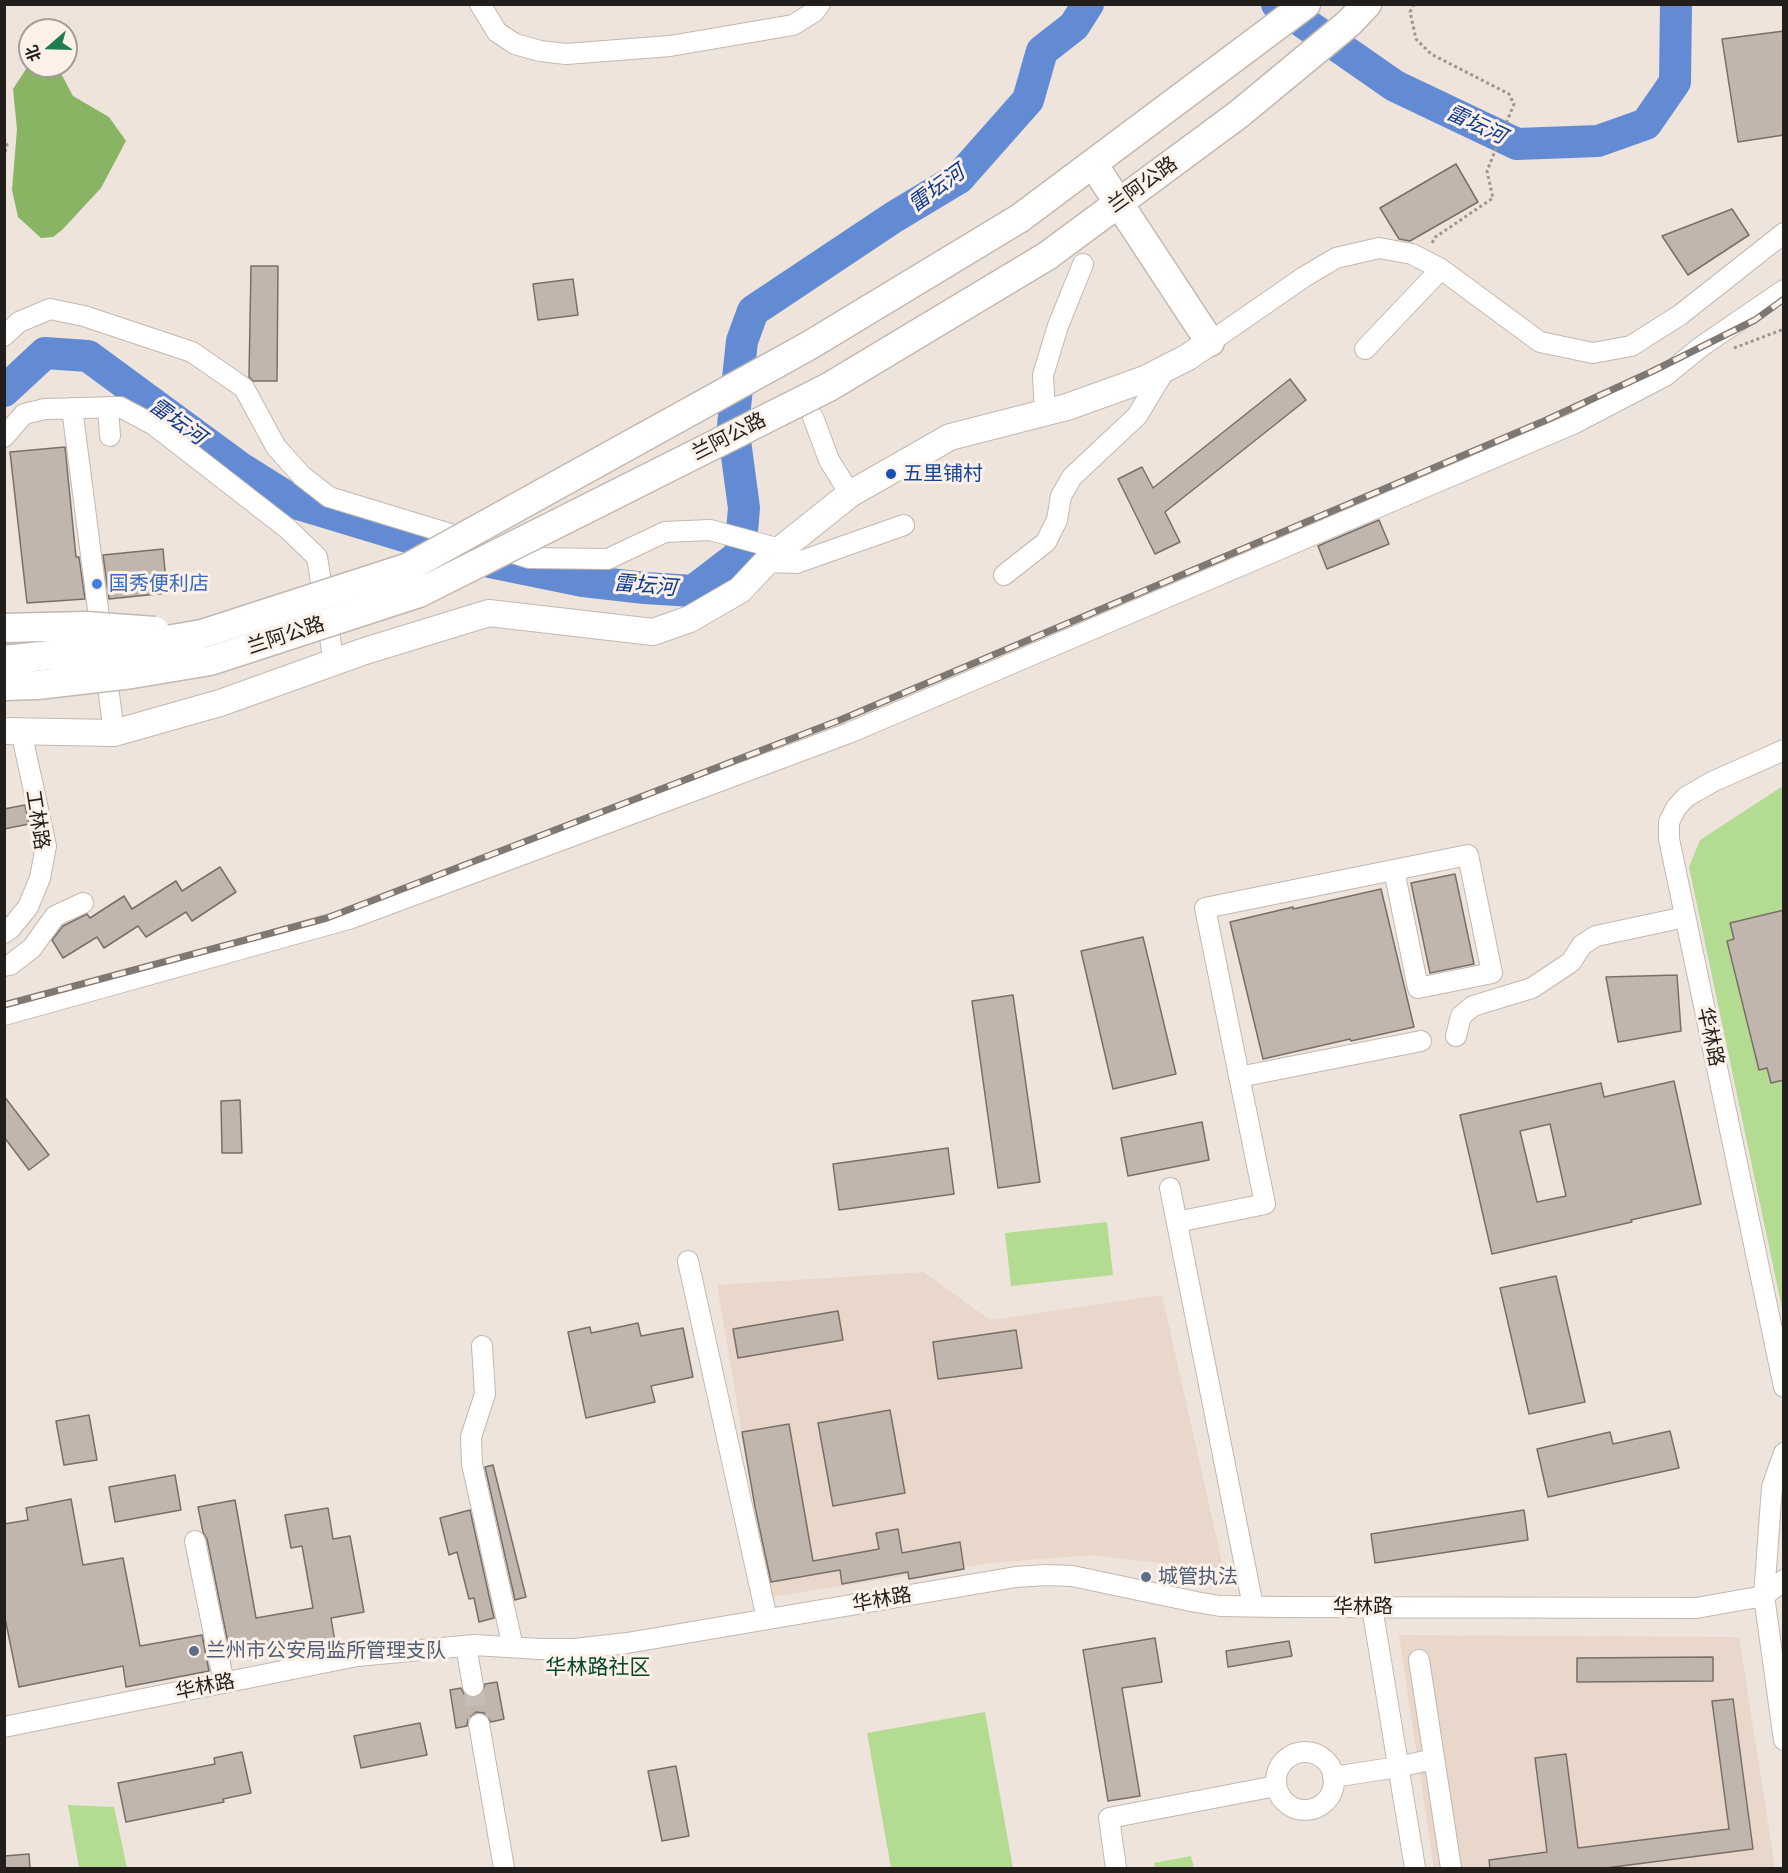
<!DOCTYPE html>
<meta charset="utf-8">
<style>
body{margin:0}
#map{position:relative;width:1788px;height:1873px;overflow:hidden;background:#eee4dc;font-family:"IBM Plex Sans","Noto Sans SC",sans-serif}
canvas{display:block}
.frame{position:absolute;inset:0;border:6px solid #221e1b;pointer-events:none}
.north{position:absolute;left:18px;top:18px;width:60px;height:60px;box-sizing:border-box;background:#fcf1e9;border:2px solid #a59d97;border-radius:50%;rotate:250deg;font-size:16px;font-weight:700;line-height:24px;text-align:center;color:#221e1b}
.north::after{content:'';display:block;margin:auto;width:21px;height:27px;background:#1f7b50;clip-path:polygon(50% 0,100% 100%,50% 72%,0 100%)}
</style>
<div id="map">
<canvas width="1788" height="1873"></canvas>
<div class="frame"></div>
<div class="north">北</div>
</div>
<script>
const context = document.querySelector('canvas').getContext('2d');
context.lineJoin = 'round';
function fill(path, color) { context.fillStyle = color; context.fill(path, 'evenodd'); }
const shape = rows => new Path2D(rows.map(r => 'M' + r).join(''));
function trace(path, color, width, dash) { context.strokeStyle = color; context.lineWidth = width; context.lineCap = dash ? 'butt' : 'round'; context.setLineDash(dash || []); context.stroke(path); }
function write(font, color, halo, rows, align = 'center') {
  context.font = font + ' "IBM Plex Sans","Noto Sans SC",sans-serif'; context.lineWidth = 6; context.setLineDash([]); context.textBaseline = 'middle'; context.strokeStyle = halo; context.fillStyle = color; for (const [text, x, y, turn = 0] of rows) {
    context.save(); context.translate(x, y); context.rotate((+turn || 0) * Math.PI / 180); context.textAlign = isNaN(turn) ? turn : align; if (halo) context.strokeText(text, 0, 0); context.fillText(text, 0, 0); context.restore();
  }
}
fill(shape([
 [924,1272,990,1320,1162,1295,1224,1571,1092,1555,990,1563,770,1597,717,1285],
 [1399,1635,1739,1637,1775,1868,1434,1868]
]), '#e8d7ca');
fill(shape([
 [1783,786,1783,1313,1689,867,1700,840],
 [1107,1222,1113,1275,1011,1286,1005,1233],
 [985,1712,1013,1868,891,1868,867,1733],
 [68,1805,114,1807,127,1868,79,1868],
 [1191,1856,1194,1868,1155,1868,1154,1863]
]), '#b3dc92');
fill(shape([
 [30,63,30,66,57,66,73,96,109,117,126,141,101,188,62,230,53,237,41,238,18,217,12,190,17,129,13,89]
]), '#88b463');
trace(shape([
 [1277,4,1395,86,1517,144,1598,141,1646,124,1675,82,1676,4],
 [4,391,45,353,88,356,239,467,298,504,490,562,583,581,645,588,693,591,740,555,744,508,733,426,742,341,753,311,894,217,959,178,1028,100,1042,51,1074,26,1088,4]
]), '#638bd4', 32);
const building = shape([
 [1784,31,1784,135,1738,142,1722,39,1784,31],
 [1456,164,1478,202,1410,241,1399,239,1380,208,1456,164],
 [1732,209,1749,235,1688,275,1662,236,1732,209],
 [251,266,278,266,277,381,253,381,249,377,251,266],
 [573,279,578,315,538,320,533,284,573,279],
 [1290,379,1306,400,1165,512,1180,542,1155,554,1118,479,1142,467,1153,488,1290,379],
 [65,447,76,557,79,557,85,599,27,603,10,452,65,447],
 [1379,520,1389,544,1327,569,1318,546,1379,520],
 [163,549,167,593,109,599,103,555,163,549],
 [25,805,29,824,4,829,4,809,25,805],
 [220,867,236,892,192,921,186,912,146,937,138,926,104,948,97,937,63,958,52,940,63,926,87,914,90,918,124,896,132,909,176,881,182,891,220,867],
 [1455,874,1474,964,1430,973,1411,883,1455,874],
 [1381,889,1414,1027,1351,1041,1350,1039,1263,1059,1230,922,1293,907,1293,909,1381,889],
 [1784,910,1784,1080,1771,1083,1767,1068,1759,1070,1727,941,1734,939,1730,923,1784,910],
 [1143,937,1176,1074,1113,1089,1081,951,1143,937],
 [1677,975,1681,1031,1618,1042,1606,977,1677,975],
 [1013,995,1040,1182,998,1188,972,1001,1013,995],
 [1674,1081,1701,1204,1631,1220,1632,1222,1492,1254,1460,1115,1601,1083,1604,1097,1674,1081],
 [1550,1124,1566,1196,1537,1202,1520,1131,1550,1124],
 [4,1096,49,1155,29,1170,4,1137,4,1096],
 [240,1100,242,1153,222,1153,221,1101,240,1100],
 [1202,1122,1209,1160,1128,1176,1121,1138,1202,1122],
 [948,1148,954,1194,839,1210,833,1164,948,1148],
 [1556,1276,1585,1402,1529,1414,1500,1288,1556,1276],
 [838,1311,843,1340,738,1358,733,1329,838,1311],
 [638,1323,641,1336,683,1328,693,1377,651,1386,655,1402,586,1418,568,1332,590,1327,591,1333,638,1323],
 [1016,1330,1022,1368,938,1379,933,1342,1016,1330],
 [890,1410,905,1493,833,1506,818,1423,890,1410],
 [89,1415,97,1460,64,1465,56,1421,89,1415],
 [789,1424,813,1561,879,1549,876,1533,898,1529,902,1553,960,1542,964,1569,909,1579,908,1572,842,1584,840,1570,771,1582,755,1507,742,1432,789,1424],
 [1670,1431,1679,1468,1548,1497,1537,1449,1610,1432,1613,1444,1670,1431],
 [493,1465,526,1597,515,1600,485,1467,493,1465],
 [175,1475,181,1510,115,1522,109,1487,175,1475],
 [71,1499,83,1565,123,1558,140,1646,202,1635,209,1671,126,1687,123,1666,19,1687,4,1613,4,1524,28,1520,26,1508,71,1499],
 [235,1500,256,1618,313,1608,302,1546,291,1548,285,1515,328,1508,333,1539,350,1536,364,1612,331,1618,335,1642,282,1651,281,1644,230,1653,207,1539,203,1532,198,1507,235,1500],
 [470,1510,494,1618,479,1622,474,1598,469,1599,457,1552,449,1555,440,1518,470,1510],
 [1524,1510,1528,1540,1375,1563,1371,1534,1524,1510],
 [1155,1638,1162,1682,1122,1688,1140,1796,1108,1801,1083,1650,1155,1638],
 [1289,1641,1292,1656,1228,1667,1226,1651,1289,1641],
 [1713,1657,1713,1681,1577,1682,1577,1658,1713,1657],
 [497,1682,504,1719,491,1722,484,1713,476,1712,468,1719,467,1726,456,1728,450,1690,461,1688,464,1694,474,1698,481,1695,485,1684,497,1682],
 [1733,1699,1753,1849,1598,1869,1490,1869,1489,1860,1547,1852,1535,1758,1566,1754,1578,1848,1729,1829,1712,1701,1733,1699],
 [420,1723,427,1755,361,1768,354,1736,420,1723],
 [242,1752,251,1793,223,1799,224,1802,126,1822,118,1783,215,1764,214,1758,242,1752],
 [676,1766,689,1836,662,1841,648,1771,676,1766],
 [29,1854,30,1869,4,1869,4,1856,29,1854]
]);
fill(building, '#c0b6ae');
trace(building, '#796f68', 1.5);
trace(shape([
 [473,1686,479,1724]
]), '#c5bcb5', 20, [20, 10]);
const minor = shape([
 [480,4,497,32,515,44,540,51,566,54,670,46,793,25,814,12,820,4],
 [4,336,19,322,50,309,84,316,192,352,244,388,276,447,302,476,329,497,529,558,608,559,665,532,710,530,780,549],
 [1210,342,1304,277,1336,258,1379,248,1412,254,1441,269,1540,342,1593,353,1631,346,1680,315,1784,233],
 [1365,349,1441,269],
 [108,407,110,436],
 [72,408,114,733],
 [1045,413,1043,375,1058,326,1083,264],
 [813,417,829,460,850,494],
 [4,437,24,414,45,409,120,407,154,425,288,529,317,557,334,663],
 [766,562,796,563,904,525],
 [1004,575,1046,542,1057,520,1061,496,1072,477,1137,416,1166,368],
 [1784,750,1712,782,1686,797,1676,808,1669,822,1669,839,1784,1387],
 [4,933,11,928,28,907,40,878,46,846,21,731],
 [4,966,10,965,32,948,55,916,83,903],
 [4,1015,352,918,849,733,1575,423,1665,376,1702,346,1784,290],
 [1456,1036,1461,1016,1473,1006,1532,988,1571,962,1582,945,1596,936,1685,917],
 [1239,1077,1421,1041],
 [1170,1188,1253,1606],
 [1177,1222,1265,1204,1205,908,1468,855,1492,973,1418,988,1394,870],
 [688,1261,767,1619],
 [482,1346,485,1394,471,1437,472,1464,513,1647],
 [1784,1453,1772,1487,1764,1596,1784,1740],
 [195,1541,224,1683],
 [1372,1607,1415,1868],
 [466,1646,473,1686],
 [1419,1660,1451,1868],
 [479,1724,504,1868],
 [4,1727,357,1656,474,1645,540,1649,575,1649,627,1643,1016,1577,1046,1575,1072,1576,1196,1602,1220,1606,1279,1607,1696,1608,1764,1596,1784,1580],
 '1276 1781a29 29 0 1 1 58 0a29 29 0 1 1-58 0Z',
 [1333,1777,1398,1767,1434,1759],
 [1116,1868,1109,1818,1276,1786]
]);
const major = shape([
 [4,731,114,733,220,703,365,651,489,613,653,632,690,619,740,590,771,557,850,494,950,437,1067,407,1145,379,1188,357,1210,342]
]);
const highway = shape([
 [1093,164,1210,342],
 [1020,218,1306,4],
 [1047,256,1239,114,1349,23,1367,4]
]);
trace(minor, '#c2b8b0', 22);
trace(major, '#c2b8b0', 28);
trace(highway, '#c2b8b0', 31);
trace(shape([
 [1414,4,1410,12,1416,39,1431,54,1509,94,1514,104,1487,171,1493,198,1434,238,1432,244],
 [4,138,7,145,4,156],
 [1734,348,1784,329]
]), '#9d9690', 3, [3, 3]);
trace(minor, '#fff', 20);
trace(major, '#fff', 26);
trace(highway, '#fff', 28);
const rail = shape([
 [4,1005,327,918,840,720,1544,421,1653,371,1755,320,1784,299]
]);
trace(rail, '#7e7772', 7);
trace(rail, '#fcf1e9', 4.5, [14]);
const highwayBridge = shape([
 [4,628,86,626,155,631],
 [4,660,126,647,202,634,409,567,810,345,1020,218],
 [4,686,37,685,132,674,210,661,419,593,829,387,1047,256]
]);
trace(highwayBridge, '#c2b8b0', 31, []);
trace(highwayBridge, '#fff', 28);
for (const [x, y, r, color] of [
 [891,474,6,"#1a4fb4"],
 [97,584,6,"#3f7fe0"],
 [1146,1577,6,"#5c6f8a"],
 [194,1651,6,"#5c6f8a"]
]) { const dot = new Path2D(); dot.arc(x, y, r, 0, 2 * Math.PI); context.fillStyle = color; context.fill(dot); trace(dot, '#fcf1e9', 2); }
write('20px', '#221e1b', '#fcf1e9', [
 ["兰阿公路",1143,185,-36],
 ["兰阿公路",729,437,-27],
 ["兰阿公路",286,636,-18],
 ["工林路",37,820,81],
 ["华林路",1710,1037,78],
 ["华林路",882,1600,-10],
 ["华林路",1363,1607],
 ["华林路",205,1687,-11]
]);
write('20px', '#164399', '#fcf1e9', [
 ["五里铺村",903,474]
], 'left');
write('20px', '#366cbe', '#fcf1e9', [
 ["国秀便利店",109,584]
], 'left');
write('20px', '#4e5e75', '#fcf1e9', [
 ["城管执法",1158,1577],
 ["兰州市公安局监所管理支队",206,1651]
], 'left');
write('italic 21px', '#0d3a8f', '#fcf1e9', [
 ["雷坛河",1476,125,25],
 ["雷坛河",937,189,-36],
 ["雷坛河",177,422,36],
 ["雷坛河",645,586,5]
]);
write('21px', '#03472b', '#fcf1e9', [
 ["华林路社区",598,1668]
]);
</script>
